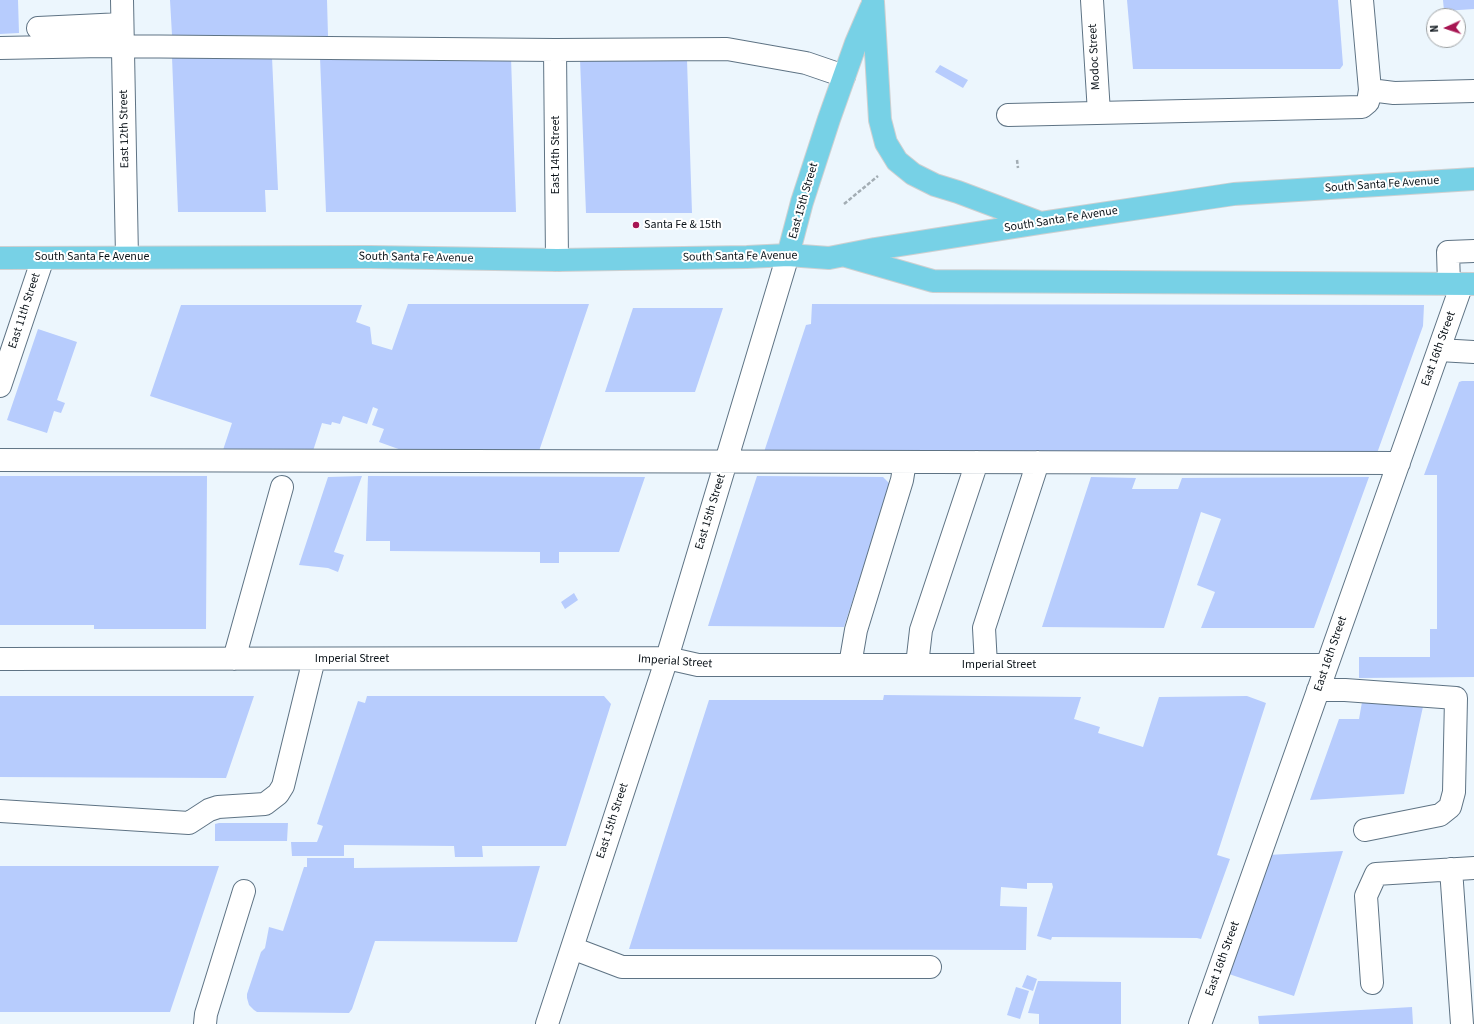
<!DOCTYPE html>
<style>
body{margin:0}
#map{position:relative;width:1474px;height:1024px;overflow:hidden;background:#ecf6fd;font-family:"Source Sans 3",sans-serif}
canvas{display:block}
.north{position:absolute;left:1426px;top:8px;width:40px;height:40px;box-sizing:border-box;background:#fff;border:1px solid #9da1a3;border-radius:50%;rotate:267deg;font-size:11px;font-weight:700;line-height:16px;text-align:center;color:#0b1319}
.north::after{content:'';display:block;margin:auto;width:14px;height:18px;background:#a71552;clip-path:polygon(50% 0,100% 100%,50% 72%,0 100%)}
</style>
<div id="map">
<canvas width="1474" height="1024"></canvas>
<div class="north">N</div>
</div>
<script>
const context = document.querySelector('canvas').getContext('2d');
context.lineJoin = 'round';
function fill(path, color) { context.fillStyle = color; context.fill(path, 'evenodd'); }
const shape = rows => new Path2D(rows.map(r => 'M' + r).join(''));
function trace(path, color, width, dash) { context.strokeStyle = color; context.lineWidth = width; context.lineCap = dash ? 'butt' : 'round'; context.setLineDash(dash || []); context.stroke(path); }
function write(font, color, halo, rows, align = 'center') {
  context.font = font + ' "Source Sans 3",sans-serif'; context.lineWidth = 4; context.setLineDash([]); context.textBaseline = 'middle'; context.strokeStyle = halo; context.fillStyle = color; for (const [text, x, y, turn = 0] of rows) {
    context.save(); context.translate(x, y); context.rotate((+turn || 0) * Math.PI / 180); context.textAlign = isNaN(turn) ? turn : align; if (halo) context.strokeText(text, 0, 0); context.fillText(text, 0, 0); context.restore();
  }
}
fill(shape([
 [0,0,18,0,19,33,0,34],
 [170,0,327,0,328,36,172,35],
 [1127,0,1338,0,1343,65,1340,69,1133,69],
 [1443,0,1474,0,1474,9,1444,11],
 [172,57,272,57,278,190,265,190,266,212,178,212],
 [320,57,511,57,516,212,326,212],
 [580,59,687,60,692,213,586,213],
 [940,65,968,80,963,88,935,72],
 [408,304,589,304,538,454,404,451,379,442,384,429,372,425,378,409,373,407,367,424,343,416,340,424,332,422,331,425,322,423,312,454,222,453,232,423,150,396,181,305,362,305,356,322,370,327,372,344,392,350],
 [812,304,1424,305,1423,326,1376,456,763,455,806,325,811,324],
 [633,308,723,308,695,392,605,392],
 [38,329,77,342,57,400,65,403,61,413,54,411,47,433,7,420],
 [1462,381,1474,381,1474,677,1359,678,1359,657,1430,657,1430,629,1437,629,1437,475,1424,475,1458,385,1459,382],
 [0,476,207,476,206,629,94,629,94,625,0,625],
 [362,476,334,552,344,555,338,572,328,568,299,565,328,477],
 [368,476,645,477,619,552,559,552,559,563,540,563,540,552,390,551,390,541,366,541],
 [757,476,883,477,890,484,844,627,708,626],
 [1091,477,1136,478,1132,489,1178,489,1182,478,1369,477,1314,628,1201,628,1215,592,1197,585,1221,519,1201,512,1164,628,1042,627],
 [574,593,578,600,565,609,561,602],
 [884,695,1081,697,1074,719,1100,727,1098,733,1143,747,1159,697,1247,696,1266,703,1217,855,1230,859,1201,939,1197,938,1052,937,1051,940,1037,936,1053,887,1052,883,1027,883,1027,889,1001,887,1000,906,1027,907,1026,950,629,949,709,700,883,700],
 [0,696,254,696,226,778,0,777],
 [367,696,604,696,611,704,566,846,482,846,483,857,455,857,454,846,344,845,344,856,292,856,291,842,317,842,323,826,317,824,358,701,365,703],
 [1362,702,1424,702,1404,794,1310,800,1339,719,1359,719],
 [219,823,288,823,287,841,215,841,215,824],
 [1343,851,1294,996,1229,974,1268,855],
 [307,858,354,858,354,868,540,866,517,942,375,941,352,1009,349,1013,257,1012,254,1010,249,1005,247,998,247,994,261,952,265,948,269,927,283,931,304,867,307,867],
 [0,866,219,866,170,1012,0,1012],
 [1027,975,1037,979,1033,991,1022,987],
 [1038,981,1121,982,1121,1024,1039,1024,1039,1014,1028,1013],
 [1016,987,1029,991,1020,1019,1007,1015],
 [1412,1007,1413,1024,1259,1024,1258,1016]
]), '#b7ccfd');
const minor = shape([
 [122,0,127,257],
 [1092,0,1099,113],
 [38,28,122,24],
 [0,48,103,46,555,50,727,49,806,63,844,76],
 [555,50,557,260],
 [1370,90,1394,93,1474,91],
 [1008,115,1362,107,1368,102,1370,90,1362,0],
 [1449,284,1448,252,1474,251],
 [1439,350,1474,352],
 [0,386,43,258],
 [0,460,1399,463],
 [0,659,667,658,698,665,1327,665],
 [234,659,282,487],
 [850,665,856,630,902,480,905,462],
 [917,665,921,630,977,462],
 [986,665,984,628,1038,462],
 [1318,690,1345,690,1456,698,1454,792,1450,807,1440,815,1365,830],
 [0,811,189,823,209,810,218,807,265,804,278,794,283,786,314,659],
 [1451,869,1462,1024],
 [572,948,622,967,930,967],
 [1372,983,1366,896,1376,874,1474,868],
 [205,1024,206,1014,244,891],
 [547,1024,667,658,788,255],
 [1200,1024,1462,284]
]);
const major = shape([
 [873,2,880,120,886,143,897,161,913,174,935,185,958,192,1038,222],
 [788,255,802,202,829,119,856,43,871,8],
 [846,256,933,281,1474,284],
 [0,258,370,257,557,260,747,257,788,255,829,258,875,249,1040,223,1234,194,1474,179]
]);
trace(minor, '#5e7384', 24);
trace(major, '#ced0d1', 24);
trace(shape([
 [1017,160,1018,168],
 [844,204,878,176]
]), '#a3adb4', 2.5, [4, 2]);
trace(minor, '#fff', 22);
trace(major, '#77d1e6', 22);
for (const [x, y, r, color] of [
 [636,225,4,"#a71552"]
]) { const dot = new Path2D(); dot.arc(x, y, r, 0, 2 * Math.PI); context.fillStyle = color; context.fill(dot); trace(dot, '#fff', 1.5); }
write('12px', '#0b1319', '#fff', [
 ["Modoc Street",1095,57,-93],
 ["East 12th Street",125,129,-91],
 ["East 14th Street",556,155,-90],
 ["South Santa Fe Avenue",1382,185,-4],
 ["East 15th Street",804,201,-74],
 ["South Santa Fe Avenue",1061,220,-9],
 ["South Santa Fe Avenue",92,257],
 ["South Santa Fe Avenue",740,257,-1],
 ["South Santa Fe Avenue",416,258,1],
 ["East 11th Street",25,311,-72],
 ["East 16th Street",1439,349,-70],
 ["East 15th Street",711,512,-73],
 ["East 16th Street",1331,654,-71],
 ["Imperial Street",352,659],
 ["Imperial Street",675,662,4],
 ["Imperial Street",999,665],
 ["East 15th Street",613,821,-72],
 ["East 16th Street",1223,959,-70]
]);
write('12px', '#0b1319', '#fff', [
 ["Santa Fe & 15th",644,225]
], 'left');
</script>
